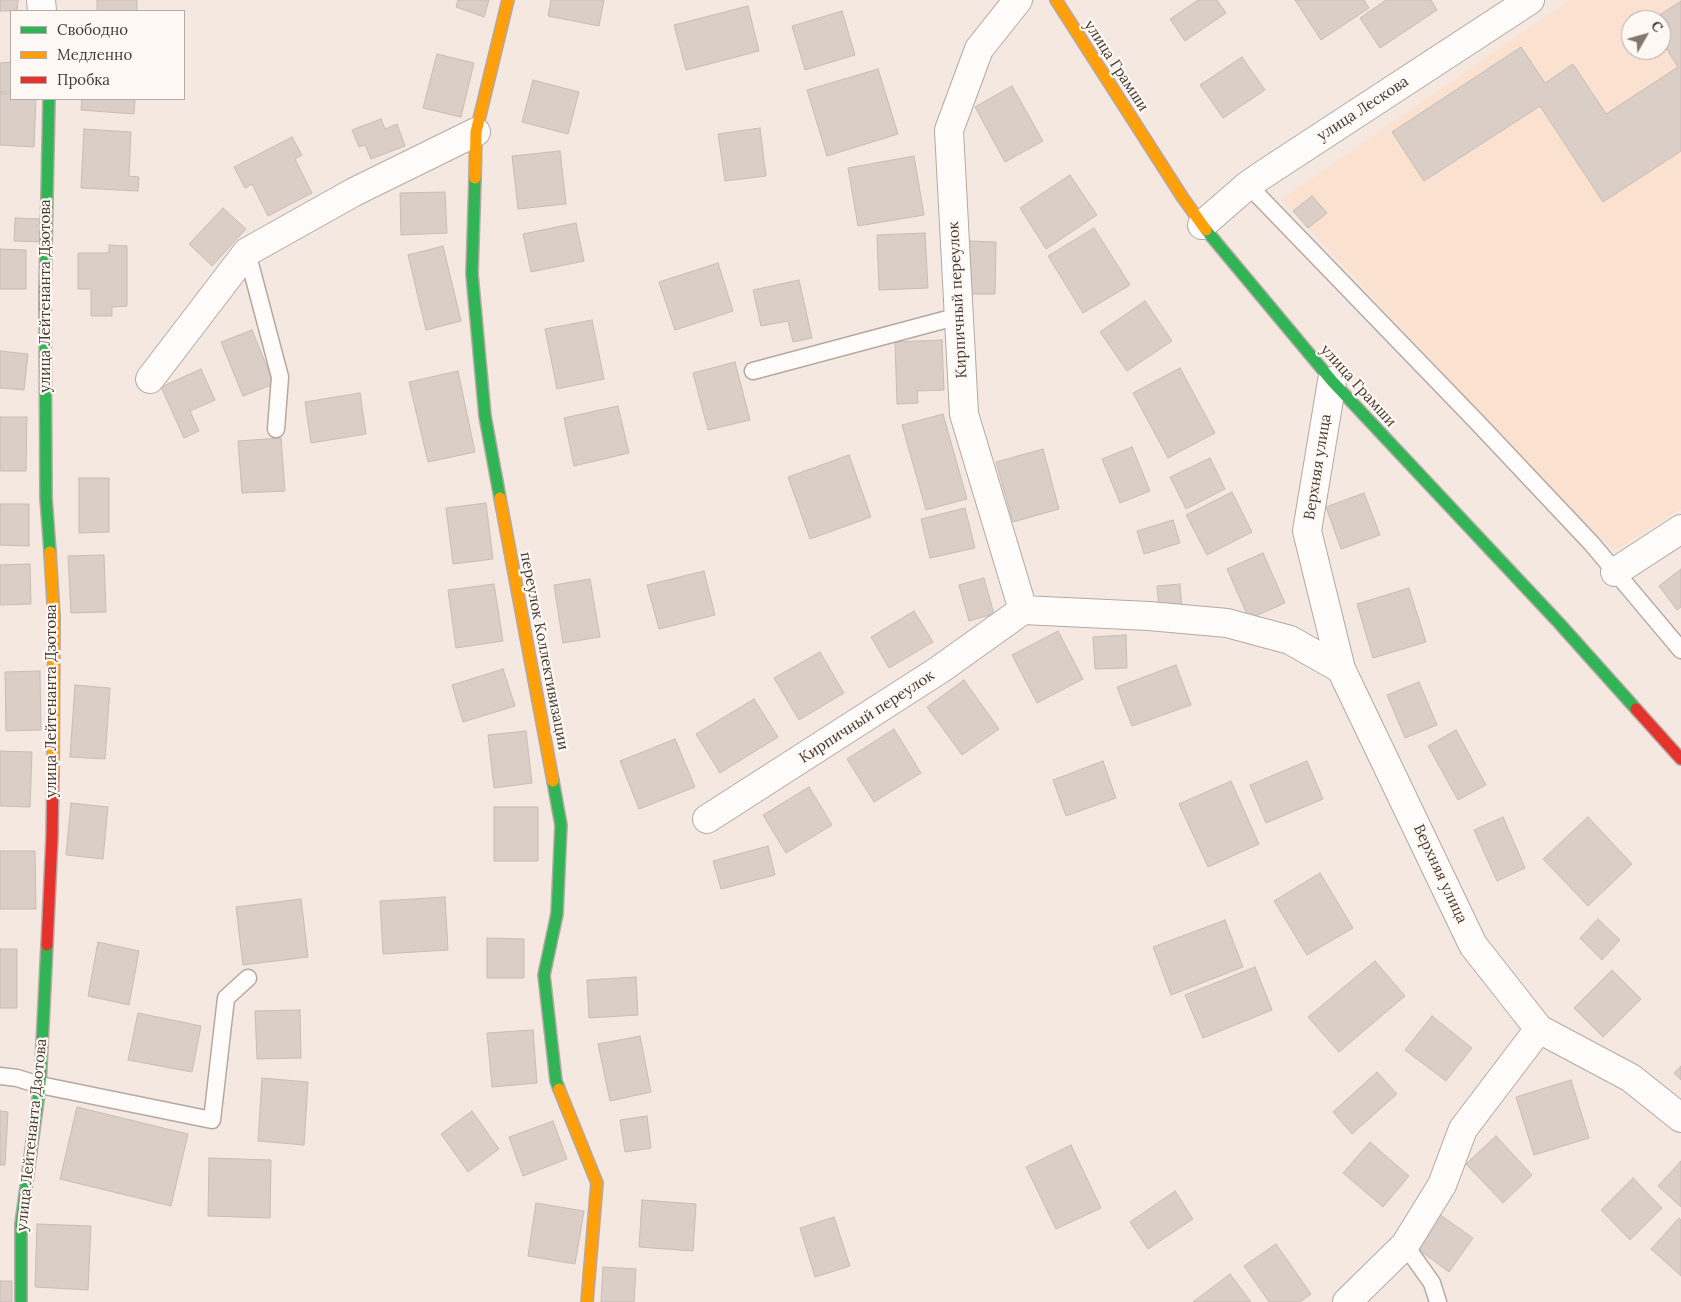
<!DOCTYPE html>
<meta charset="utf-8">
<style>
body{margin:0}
#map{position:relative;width:1681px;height:1302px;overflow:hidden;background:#f5e8e0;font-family:Lora,serif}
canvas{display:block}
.legend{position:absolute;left:10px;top:10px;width:175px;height:90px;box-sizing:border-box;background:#fef8f4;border:1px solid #b4aca6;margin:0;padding:6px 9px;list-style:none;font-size:15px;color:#453932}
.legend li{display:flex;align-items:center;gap:10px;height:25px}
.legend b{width:25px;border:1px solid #b4aca6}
.north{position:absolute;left:1621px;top:10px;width:50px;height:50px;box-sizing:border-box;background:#fef8f4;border:1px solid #b4aca6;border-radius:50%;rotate:52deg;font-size:14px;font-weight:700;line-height:20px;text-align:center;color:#453932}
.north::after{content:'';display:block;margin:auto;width:18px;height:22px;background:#83766f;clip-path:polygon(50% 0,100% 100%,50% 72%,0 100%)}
</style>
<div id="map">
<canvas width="1681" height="1302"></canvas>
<ul class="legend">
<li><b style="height:6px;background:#30b455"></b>Свободно</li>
<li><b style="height:6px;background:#ff9f0a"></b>Медленно</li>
<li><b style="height:6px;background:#e5322d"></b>Пробка</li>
</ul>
<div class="north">С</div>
</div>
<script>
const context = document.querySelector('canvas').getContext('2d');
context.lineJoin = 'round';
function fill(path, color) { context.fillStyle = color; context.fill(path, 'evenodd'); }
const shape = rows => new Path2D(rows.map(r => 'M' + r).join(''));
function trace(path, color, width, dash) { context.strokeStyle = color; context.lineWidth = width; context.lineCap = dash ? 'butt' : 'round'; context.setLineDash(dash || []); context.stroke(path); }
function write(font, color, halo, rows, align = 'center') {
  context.font = font + ' Lora,serif'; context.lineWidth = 4.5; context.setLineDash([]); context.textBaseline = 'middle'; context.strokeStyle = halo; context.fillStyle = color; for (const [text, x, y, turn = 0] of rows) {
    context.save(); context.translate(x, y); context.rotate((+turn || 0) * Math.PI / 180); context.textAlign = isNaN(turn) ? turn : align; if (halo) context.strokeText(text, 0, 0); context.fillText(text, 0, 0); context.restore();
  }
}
fill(shape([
 [1569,0,1681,0,1681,509,1615,550,1575,517,1282,199],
 [1631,20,1661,20,1661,50,1631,50]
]), '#fae1d0');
const building = shape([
 [0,0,18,0,17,11,0,11,0,0],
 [97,0,137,0,137,11,97,11,97,0],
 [458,0,489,0,484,17,456,7,458,0],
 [551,0,604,0,599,26,548,16,551,0],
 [1198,0,1217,0,1226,13,1185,41,1170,19,1198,0],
 [1295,0,1364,0,1369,8,1321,40,1295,0],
 [1386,0,1431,0,1437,10,1380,48,1360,18,1386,0],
 [1681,1,1681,151,1603,202,1540,106,1424,181,1392,132,1521,47,1545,83,1573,64,1606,114,1678,67,1661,40,1661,20,1652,20,1681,1],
 [748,6,759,51,686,70,674,25,748,6],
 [842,11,855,55,805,70,792,26,842,11],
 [437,54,474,63,461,117,423,108,437,54],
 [1242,57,1265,90,1223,118,1200,85,1242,57],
 [11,62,11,92,0,92,0,63,11,62],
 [878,69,898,134,827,156,807,90,878,69],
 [533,80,579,92,568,134,522,122,533,80],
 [1012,86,1043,141,1005,162,975,107,1012,86],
 [0,93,11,94,11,99,36,99,34,147,0,145,0,93],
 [82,99,135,99,134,114,81,110,82,99],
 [381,119,385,129,397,124,405,146,371,159,365,145,359,147,352,130,381,119],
 [760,128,766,176,725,181,718,134,760,128],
 [84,129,131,132,129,176,139,177,138,191,81,188,84,129],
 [292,137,302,155,295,159,312,193,268,216,252,184,245,188,234,167,292,137],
 [560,151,566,204,518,209,512,156,560,151],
 [914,156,924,215,858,226,848,168,914,156],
 [1070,175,1097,215,1046,249,1020,208,1070,175],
 [445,192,447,233,401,235,400,193,445,192],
 [1312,196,1327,213,1308,228,1293,211,1312,196],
 [223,208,246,229,212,266,189,244,223,208],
 [15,218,43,219,42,242,14,241,15,218],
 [576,223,584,261,531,272,523,234,576,223],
 [1094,228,1130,285,1083,313,1048,256,1094,228],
 [925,233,928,288,879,290,877,235,925,233],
 [969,241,996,242,995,294,968,294,969,241],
 [109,245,127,246,127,306,112,307,112,316,91,316,91,289,78,289,78,253,109,253,109,245],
 [443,246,461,321,426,330,408,255,443,246],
 [0,249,26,250,26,289,0,289,0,249],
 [718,263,733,311,675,330,659,282,718,263],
 [799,280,812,338,793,342,788,321,761,326,753,290,799,280],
 [1145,301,1172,341,1127,371,1100,332,1145,301],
 [592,320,604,379,557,389,545,329,592,320],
 [252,330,274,384,243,396,221,342,252,330],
 [942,340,944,390,917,391,918,403,897,404,895,342,942,340],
 [0,351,28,354,24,390,0,388,0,351],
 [735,362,750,420,708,430,693,373,735,362],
 [1180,368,1215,433,1168,458,1133,393,1180,368],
 [201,369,215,400,190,411,199,431,184,438,161,387,201,369],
 [458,371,475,452,428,462,409,382,458,371],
 [360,393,366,434,311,443,305,402,360,393],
 [618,406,629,453,574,466,564,418,618,406],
 [943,414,967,499,926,510,902,425,943,414],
 [0,417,27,417,26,471,0,471,0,417],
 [281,438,285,491,242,493,238,441,281,438],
 [1132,447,1150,491,1120,503,1102,459,1132,447],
 [1043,449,1059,509,1013,522,996,462,1043,449],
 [849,455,871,517,810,539,788,477,849,455],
 [1210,458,1225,489,1186,509,1170,477,1210,458],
 [79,478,109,478,109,532,79,533,79,478],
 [1232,492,1252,532,1207,555,1186,515,1232,492],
 [1364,493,1380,535,1341,549,1326,507,1364,493],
 [486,503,493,559,453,564,446,508,486,503],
 [0,504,29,504,29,546,0,545,0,504],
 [965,508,975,548,930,558,921,519,965,508],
 [1173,520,1180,543,1144,554,1137,531,1173,520],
 [1263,553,1285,603,1249,619,1227,569,1263,553],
 [104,555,106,612,71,613,68,556,104,555],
 [30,564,31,604,0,605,0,565,30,564],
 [1681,569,1681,607,1677,610,1659,586,1681,569],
 [704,571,715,615,659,629,647,585,704,571],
 [984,578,994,614,969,621,959,585,984,578],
 [590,579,600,637,563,643,554,585,590,579],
 [494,584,503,641,456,648,448,590,494,584],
 [1180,584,1182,607,1159,609,1157,586,1180,584],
 [1409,588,1426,642,1373,658,1357,604,1409,588],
 [914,611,933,642,889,668,871,637,914,611],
 [1058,631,1083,679,1037,703,1012,655,1058,631],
 [1126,635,1127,668,1095,669,1093,637,1126,635],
 [820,652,844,693,799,720,774,678,820,652],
 [1176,665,1191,705,1132,726,1117,687,1176,665],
 [503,669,515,706,463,722,452,685,503,669],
 [40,671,41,730,6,731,5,672,40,671],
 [964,680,999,729,962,755,927,707,964,680],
 [1419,682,1437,725,1405,738,1387,695,1419,682],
 [75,685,110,688,105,759,70,757,75,685],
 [754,699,778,737,720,773,696,734,754,699],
 [894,729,921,773,874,802,847,759,894,729],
 [1456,730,1486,785,1458,800,1428,746,1456,730],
 [526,731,532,783,494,788,488,735,526,731],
 [675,739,695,787,639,809,620,761,675,739],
 [0,751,32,752,30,807,0,806,0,751],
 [1103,761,1116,798,1066,816,1053,780,1103,761],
 [1307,761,1323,799,1266,823,1250,785,1307,761],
 [1231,781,1259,844,1208,867,1179,804,1231,781],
 [809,787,832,825,786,853,763,815,809,787],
 [71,803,108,807,103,859,66,855,71,803],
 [494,807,538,807,538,861,494,861,494,807],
 [1503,817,1525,868,1497,881,1474,830,1503,817],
 [1588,817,1632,864,1588,906,1543,859,1588,817],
 [768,846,775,875,721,889,713,861,768,846],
 [0,851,35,851,36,909,0,909,0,851],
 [1320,873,1353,928,1307,955,1274,901,1320,873],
 [445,897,448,950,383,954,380,901,445,897],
 [301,899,308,957,243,965,236,907,301,899],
 [1598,919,1620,940,1602,960,1580,938,1598,919],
 [1225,920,1243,967,1171,995,1153,947,1225,920],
 [487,938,524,939,524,978,487,978,487,938],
 [98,942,139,951,129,1005,88,996,98,942],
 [0,949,17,949,17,1008,0,1008,0,949],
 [1375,961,1405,996,1339,1052,1308,1017,1375,961],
 [1255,967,1272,1010,1203,1038,1185,995,1255,967],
 [1612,970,1641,999,1603,1037,1574,1008,1612,970],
 [636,977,638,1015,589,1018,587,980,636,977],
 [300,1010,301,1058,257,1059,255,1011,300,1010],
 [138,1013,201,1026,192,1072,128,1060,138,1013],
 [1432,1016,1472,1048,1446,1081,1405,1050,1432,1016],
 [533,1030,537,1083,492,1087,487,1033,533,1030],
 [640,1036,651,1092,610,1101,598,1044,640,1036],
 [1681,1066,1681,1080,1674,1073,1681,1066],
 [1377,1072,1397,1094,1352,1134,1333,1112,1377,1072],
 [262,1078,308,1082,304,1145,258,1141,262,1078],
 [1571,1080,1589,1138,1534,1155,1516,1097,1571,1080],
 [77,1107,188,1134,171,1206,60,1179,77,1107],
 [0,1111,8,1112,5,1165,0,1165,0,1111],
 [472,1111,499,1149,468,1172,441,1134,472,1111],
 [647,1116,651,1148,625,1152,620,1120,647,1116],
 [553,1121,567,1159,523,1176,509,1137,553,1121],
 [1496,1136,1532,1175,1503,1203,1466,1164,1496,1136],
 [1370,1142,1409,1176,1383,1207,1343,1173,1370,1142],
 [1071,1145,1101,1208,1056,1229,1026,1167,1071,1145],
 [209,1158,271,1160,270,1218,208,1216,209,1158],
 [1681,1161,1681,1207,1658,1186,1681,1161],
 [1633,1178,1662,1208,1630,1240,1601,1210,1633,1178],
 [1175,1191,1193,1219,1148,1249,1130,1222,1175,1191],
 [642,1200,696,1204,693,1251,639,1247,642,1200],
 [536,1203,584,1211,575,1264,528,1256,536,1203],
 [1439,1214,1473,1238,1449,1272,1415,1247,1439,1214],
 [834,1217,850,1266,815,1277,800,1228,834,1217],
 [1679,1218,1681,1220,1681,1276,1651,1249,1679,1218],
 [37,1224,91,1226,88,1290,35,1287,37,1224],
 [1276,1244,1311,1294,1300,1302,1269,1302,1244,1266,1276,1244],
 [603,1267,636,1269,634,1302,601,1302,603,1267],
 [1230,1274,1251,1302,1193,1302,1230,1274],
 [0,1281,12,1281,12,1302,0,1302,0,1281]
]);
fill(building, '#dacec7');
trace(building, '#c7bdb5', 1);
const lane = shape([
 [1248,185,1477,422,1592,544,1681,650],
 [247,252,280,377,276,429],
 [753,371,959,316],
 [0,1076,17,1078,40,1085,212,1120,226,998,248,978],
 [1405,1245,1432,1283,1438,1302]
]);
const street = shape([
 [41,0,42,11],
 [1018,0,979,49,949,130,964,414,1023,610],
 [1202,225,1248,185,1264,174,1530,0],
 [150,379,247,252,354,192,476,132],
 [1332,381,1307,531,1341,669,1473,945,1539,1029,1463,1129,1442,1185,1405,1245,1347,1302],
 [1615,572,1681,529],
 [707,819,939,670,1023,610,1149,616,1227,623,1290,640,1341,669],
 [1539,1029,1631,1078,1681,1118]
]);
const fast = shape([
 [49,99,45,294,46,498,50,552],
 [475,178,472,274,485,416,500,498],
 [1206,230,1332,381,1559,623,1636,709],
 [553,781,561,825,557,914,544,975,556,1081,559,1089],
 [21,1302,21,1224,40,1085,47,945]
]);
const slow = shape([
 [1056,0,1183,198,1206,230],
 [475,178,476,132,508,0],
 [500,498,553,781],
 [50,552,54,617,53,774],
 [559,1089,597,1183,587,1302]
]);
const jam = shape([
 [1636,709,1681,759],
 [47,945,52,837,53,774]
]);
trace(lane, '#b4a9a2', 19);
trace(street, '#b4a9a2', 30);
trace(fast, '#b4a9a2', 14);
trace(slow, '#b4a9a2', 14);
trace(jam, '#b4a9a2', 14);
trace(lane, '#fefcfa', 16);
trace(street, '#fefcfa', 28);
trace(fast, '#30b455', 11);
trace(slow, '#ff9f0a', 11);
trace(jam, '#e5322d', 11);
write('15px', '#453932', '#fef8f4', [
 ["улица Грамши",1116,66,57],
 ["улица Лескова",1363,109,-33],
 ["улица Лейтенанта Дзотова",46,296,-90],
 ["Кирпичный переулок",958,300,-93],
 ["улица Грамши",1358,386,48],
 ["Верхняя улица",1318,467,-81],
 ["переулок Коллективизации",544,651,79],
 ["улица Лейтенанта Дзотова",52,701,-90],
 ["Кирпичный переулок",867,717,-33],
 ["Верхняя улица",1440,874,65],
 ["улица Лейтенанта Дзотова",32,1135,-84]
]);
</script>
